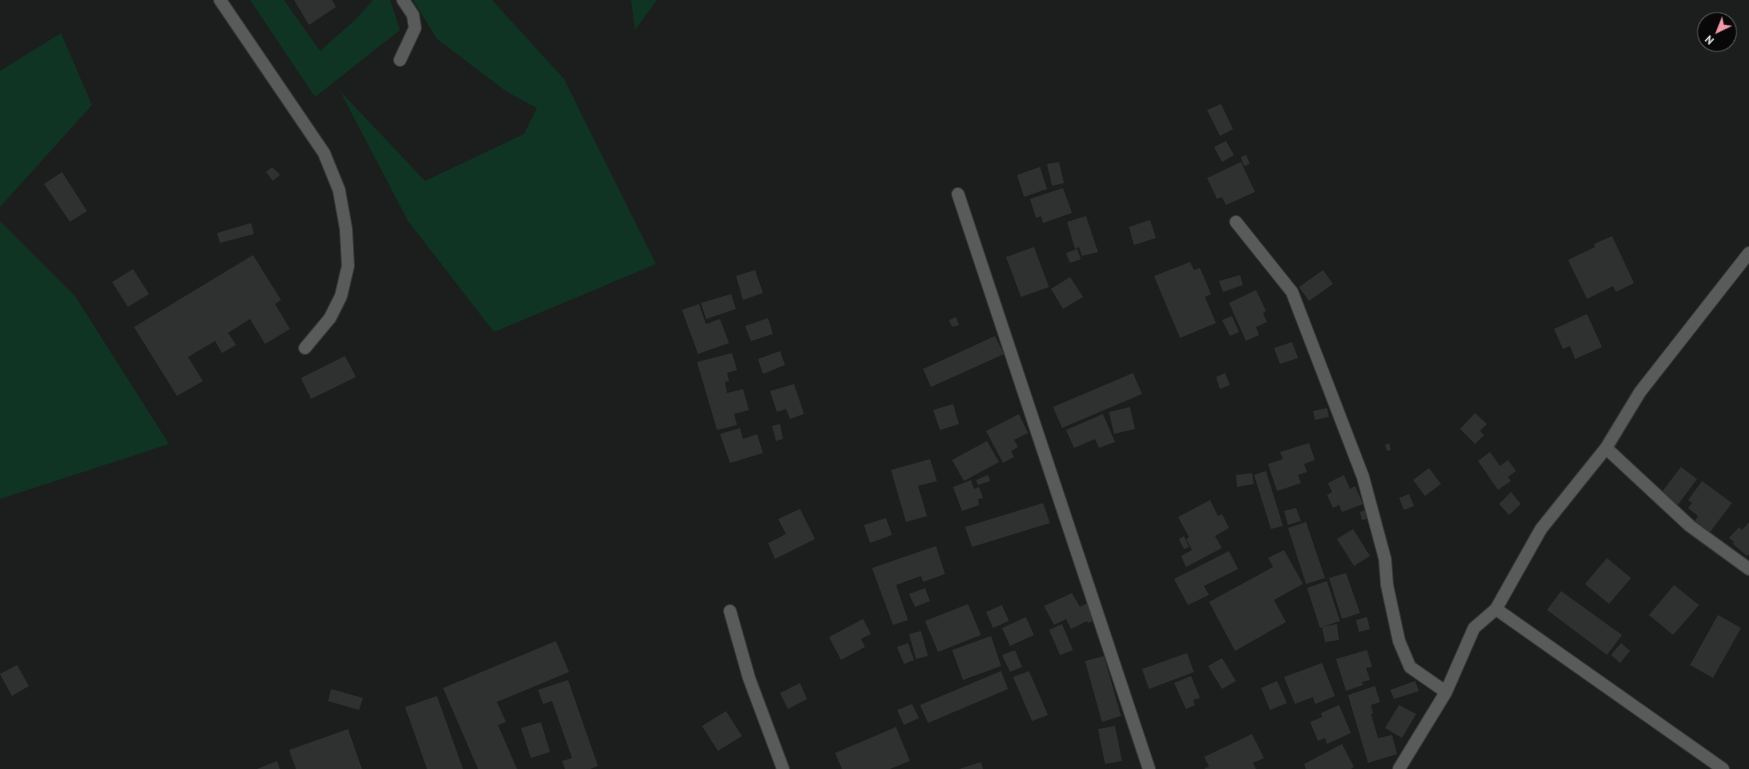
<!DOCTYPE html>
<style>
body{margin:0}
#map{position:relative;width:1749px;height:769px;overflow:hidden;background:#1b1e1c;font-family:"PT Sans",sans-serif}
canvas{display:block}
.north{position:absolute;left:1697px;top:12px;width:40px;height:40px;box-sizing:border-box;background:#070807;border:1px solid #606160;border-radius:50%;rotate:223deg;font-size:11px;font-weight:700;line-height:16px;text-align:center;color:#e5e7e6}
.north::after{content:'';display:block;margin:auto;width:14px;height:18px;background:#f39aa7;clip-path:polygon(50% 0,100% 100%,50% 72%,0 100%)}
</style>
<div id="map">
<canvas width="1749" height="769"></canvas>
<div class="north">N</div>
</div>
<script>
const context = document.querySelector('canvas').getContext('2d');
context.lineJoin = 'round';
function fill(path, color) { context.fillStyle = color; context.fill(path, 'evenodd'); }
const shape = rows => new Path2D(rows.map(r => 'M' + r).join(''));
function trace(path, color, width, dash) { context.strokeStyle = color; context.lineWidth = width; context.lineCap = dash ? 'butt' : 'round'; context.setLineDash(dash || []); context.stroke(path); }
fill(shape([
 [250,0,284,0,320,51,356,19,373,0,390,0,400,30,315,97],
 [413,0,492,0,564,79,656,264,494,332,408,221,340,91,425,181,524,134,537,108,507,92,437,39],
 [631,0,657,0,635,30],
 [61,33,92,105,0,207,0,71],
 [0,221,75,296,169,444,0,499]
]), '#103423');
fill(shape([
 [294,0,332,0,336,7,309,25],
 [1221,104,1233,129,1220,136,1207,110],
 [1226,141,1234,155,1222,162,1214,147],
 [1246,155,1250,164,1244,166,1241,157],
 [1059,162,1064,183,1052,186,1047,164],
 [1241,162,1255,192,1226,205,1222,197,1217,199,1207,178],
 [272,167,280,175,273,181,266,172],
 [1040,167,1047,189,1024,197,1017,175],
 [62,172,87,211,70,222,44,184],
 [1063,188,1072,213,1043,223,1041,216,1036,218,1030,199],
 [1086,216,1098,252,1082,256,1079,247,1075,249,1067,222],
 [1150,220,1156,238,1134,245,1129,227],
 [251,223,254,234,220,243,217,233],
 [1612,236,1634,283,1616,292,1613,286,1587,299,1568,260,1595,247,1594,244],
 [1034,247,1049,287,1021,297,1006,257],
 [1077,249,1081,259,1070,263,1066,253],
 [253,255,281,300,275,304,290,329,265,344,250,319,228,333,236,345,222,353,215,341,188,357,203,381,177,396,134,327],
 [1190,262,1194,270,1200,268,1211,294,1205,297,1216,323,1180,338,1154,276],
 [133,269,149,294,128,307,112,282],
 [755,270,763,293,743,300,736,276],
 [1323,270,1333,284,1309,301,1299,287],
 [1240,275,1243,285,1223,292,1219,281],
 [1070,277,1083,297,1063,309,1051,289],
 [1256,290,1266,311,1263,313,1267,322,1256,327,1259,335,1246,341,1229,303],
 [731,294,736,309,706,319,701,303],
 [699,304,706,324,720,319,729,343,698,354,682,310],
 [1587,314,1602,347,1575,359,1570,346,1563,349,1554,329],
 [1232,316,1239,332,1230,336,1222,320],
 [956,317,959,325,952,327,949,320],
 [768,318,773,334,751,341,745,326],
 [995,336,1004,354,931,387,923,369],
 [1292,342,1298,358,1280,364,1274,348],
 [780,351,785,365,763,374,758,359],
 [732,353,737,370,727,373,729,381,725,382,727,393,743,389,749,410,734,414,737,425,717,430,697,362],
 [345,356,356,377,311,399,301,378],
 [1133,373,1142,394,1062,428,1053,407],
 [1225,373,1230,385,1220,389,1216,377],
 [794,384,804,414,790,419,786,409,777,412,770,391],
 [953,404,959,424,940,430,933,410],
 [1130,407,1135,429,1114,434,1109,412],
 [1327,408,1329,417,1315,420,1313,411],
 [1475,413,1487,424,1480,431,1484,435,1475,444,1460,429],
 [1019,414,1028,433,1014,440,1018,447,1011,451,1014,457,1003,463,986,431],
 [1103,414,1115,442,1099,448,1095,439,1074,448,1066,430],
 [780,424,783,439,776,441,772,426],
 [740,428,743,439,757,434,763,453,730,463,720,434],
 [987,441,999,462,964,481,952,460],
 [1309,443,1315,460,1304,464,1307,472,1298,475,1301,483,1277,491,1268,464,1283,459,1280,452],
 [1389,443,1391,450,1387,451,1385,445],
 [1490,452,1500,466,1508,460,1516,471,1508,477,1511,481,1498,490,1478,461],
 [930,459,937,481,918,486,927,516,906,522,891,470],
 [1681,467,1697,479,1677,506,1661,493],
 [1429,468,1441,484,1425,496,1413,480],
 [1266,471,1283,526,1271,529,1254,475],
 [1252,473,1254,484,1237,487,1236,475],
 [988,475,990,481,978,485,976,480],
 [1344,475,1350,489,1355,486,1363,504,1342,512,1339,505,1333,508,1327,495,1332,492,1328,483],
 [971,480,974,489,979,487,983,498,978,499,979,505,962,511,953,487],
 [1702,481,1732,503,1710,532,1695,521,1698,516,1688,508,1692,503,1688,500],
 [1511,492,1521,504,1509,515,1499,504],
 [1409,494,1414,506,1404,510,1399,498],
 [1210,500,1218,516,1222,514,1229,528,1215,536,1222,548,1186,567,1181,556,1192,550,1186,539,1189,537,1178,517],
 [1043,503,1050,523,972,547,965,527],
 [1296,508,1301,521,1288,525,1284,511],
 [800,509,815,539,775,559,768,543,786,534,778,519],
 [1369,509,1371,518,1362,520,1360,512],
 [886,518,892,535,870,543,864,525],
 [1306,522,1325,578,1306,584,1288,528],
 [1749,522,1749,554,1747,556,1733,544,1734,542,1729,538,1739,527,1742,530],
 [1353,529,1370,556,1354,566,1337,539],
 [1184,536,1189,547,1184,549,1179,539],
 [936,546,945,574,923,582,921,576,896,585,908,620,893,625,872,568],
 [1284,550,1303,584,1274,600,1286,622,1235,651,1209,602,1273,567,1268,558],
 [1229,551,1238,569,1204,586,1209,595,1188,605,1174,579],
 [1607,558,1631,578,1609,604,1585,584],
 [1346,573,1360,613,1342,619,1329,578],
 [1327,581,1340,621,1322,627,1337,624,1339,640,1325,642,1322,627,1320,628,1307,588],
 [1674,585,1699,605,1673,635,1649,615],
 [925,588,930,601,915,607,909,594],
 [1561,591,1622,635,1607,655,1547,610],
 [1072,593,1080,607,1089,602,1098,619,1088,623,1087,621,1071,629,1066,619,1054,625,1044,606],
 [968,604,981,635,938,652,925,621],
 [1002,605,1009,621,993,628,986,612],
 [1718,615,1741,628,1713,678,1690,665],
 [1026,617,1034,635,1010,646,1002,628],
 [1367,617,1370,629,1359,632,1356,620],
 [863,619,871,634,861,639,865,647,841,660,829,637],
 [1062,624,1073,650,1060,655,1049,630],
 [921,631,928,656,916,659,909,634],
 [991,636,1001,666,963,680,952,650],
 [556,641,569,672,497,702,506,722,498,725,517,769,478,769,443,688],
 [908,643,914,660,904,664,897,647],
 [1621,643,1630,651,1620,663,1611,655],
 [1015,650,1022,667,1010,672,1002,655],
 [1367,650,1372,667,1366,668,1370,680,1362,682,1363,685,1346,691,1336,659],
 [1187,653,1194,672,1149,689,1142,669],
 [1104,656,1121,716,1102,722,1085,661],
 [1222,658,1236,681,1222,689,1208,666],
 [1322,663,1335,696,1315,704,1313,697,1295,704,1284,677],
 [17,665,29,686,12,696,0,674],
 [1001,671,1008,689,928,723,920,705],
 [1029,671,1048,715,1032,721,1013,677],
 [1191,676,1200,698,1193,700,1195,705,1186,709,1174,683],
 [568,680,598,766,590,769,565,769,562,761,572,758,552,701,543,704,538,690],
 [1277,681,1287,703,1270,710,1261,688],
 [1415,681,1419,691,1394,699,1390,690],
 [800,683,807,699,788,709,780,693],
 [1375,686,1380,702,1371,705,1373,713,1371,714,1378,738,1392,735,1397,754,1368,763,1348,695],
 [331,689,363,698,359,710,328,701],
 [437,696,463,769,427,769,405,707],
 [912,704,919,718,904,725,897,710],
 [1339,705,1351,733,1327,744,1325,738,1318,741,1310,722,1322,717,1321,713],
 [1399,705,1416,714,1402,738,1385,728],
 [726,711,742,736,718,751,702,726],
 [541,722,550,752,531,758,521,728],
 [1115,726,1122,761,1105,764,1098,729],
 [896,727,910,761,890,769,842,769,835,753],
 [348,729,362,769,296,769,289,750],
 [1252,734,1264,758,1253,763,1256,769,1204,769,1209,766,1204,757],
 [1342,744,1354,767,1351,769,1306,769,1304,764],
 [277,761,280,769,257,769],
 [981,762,983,769,959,769]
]), '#2e312f');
const minor = shape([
 [220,0,324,153,339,190,346,229,348,266,341,296,330,318,305,348],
 [400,60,415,28,413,15,403,0],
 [958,194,1149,769],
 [1236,222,1292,292,1363,477,1385,559,1387,585,1399,641,1410,667,1446,692],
 [1606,448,1690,526,1749,569],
 [1496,609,1723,769],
 [730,611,749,678,783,769],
 [1399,769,1446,692,1474,628,1496,609,1541,529,1606,448,1640,392,1749,253]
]);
trace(minor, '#373938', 14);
trace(minor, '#585b59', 12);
</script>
